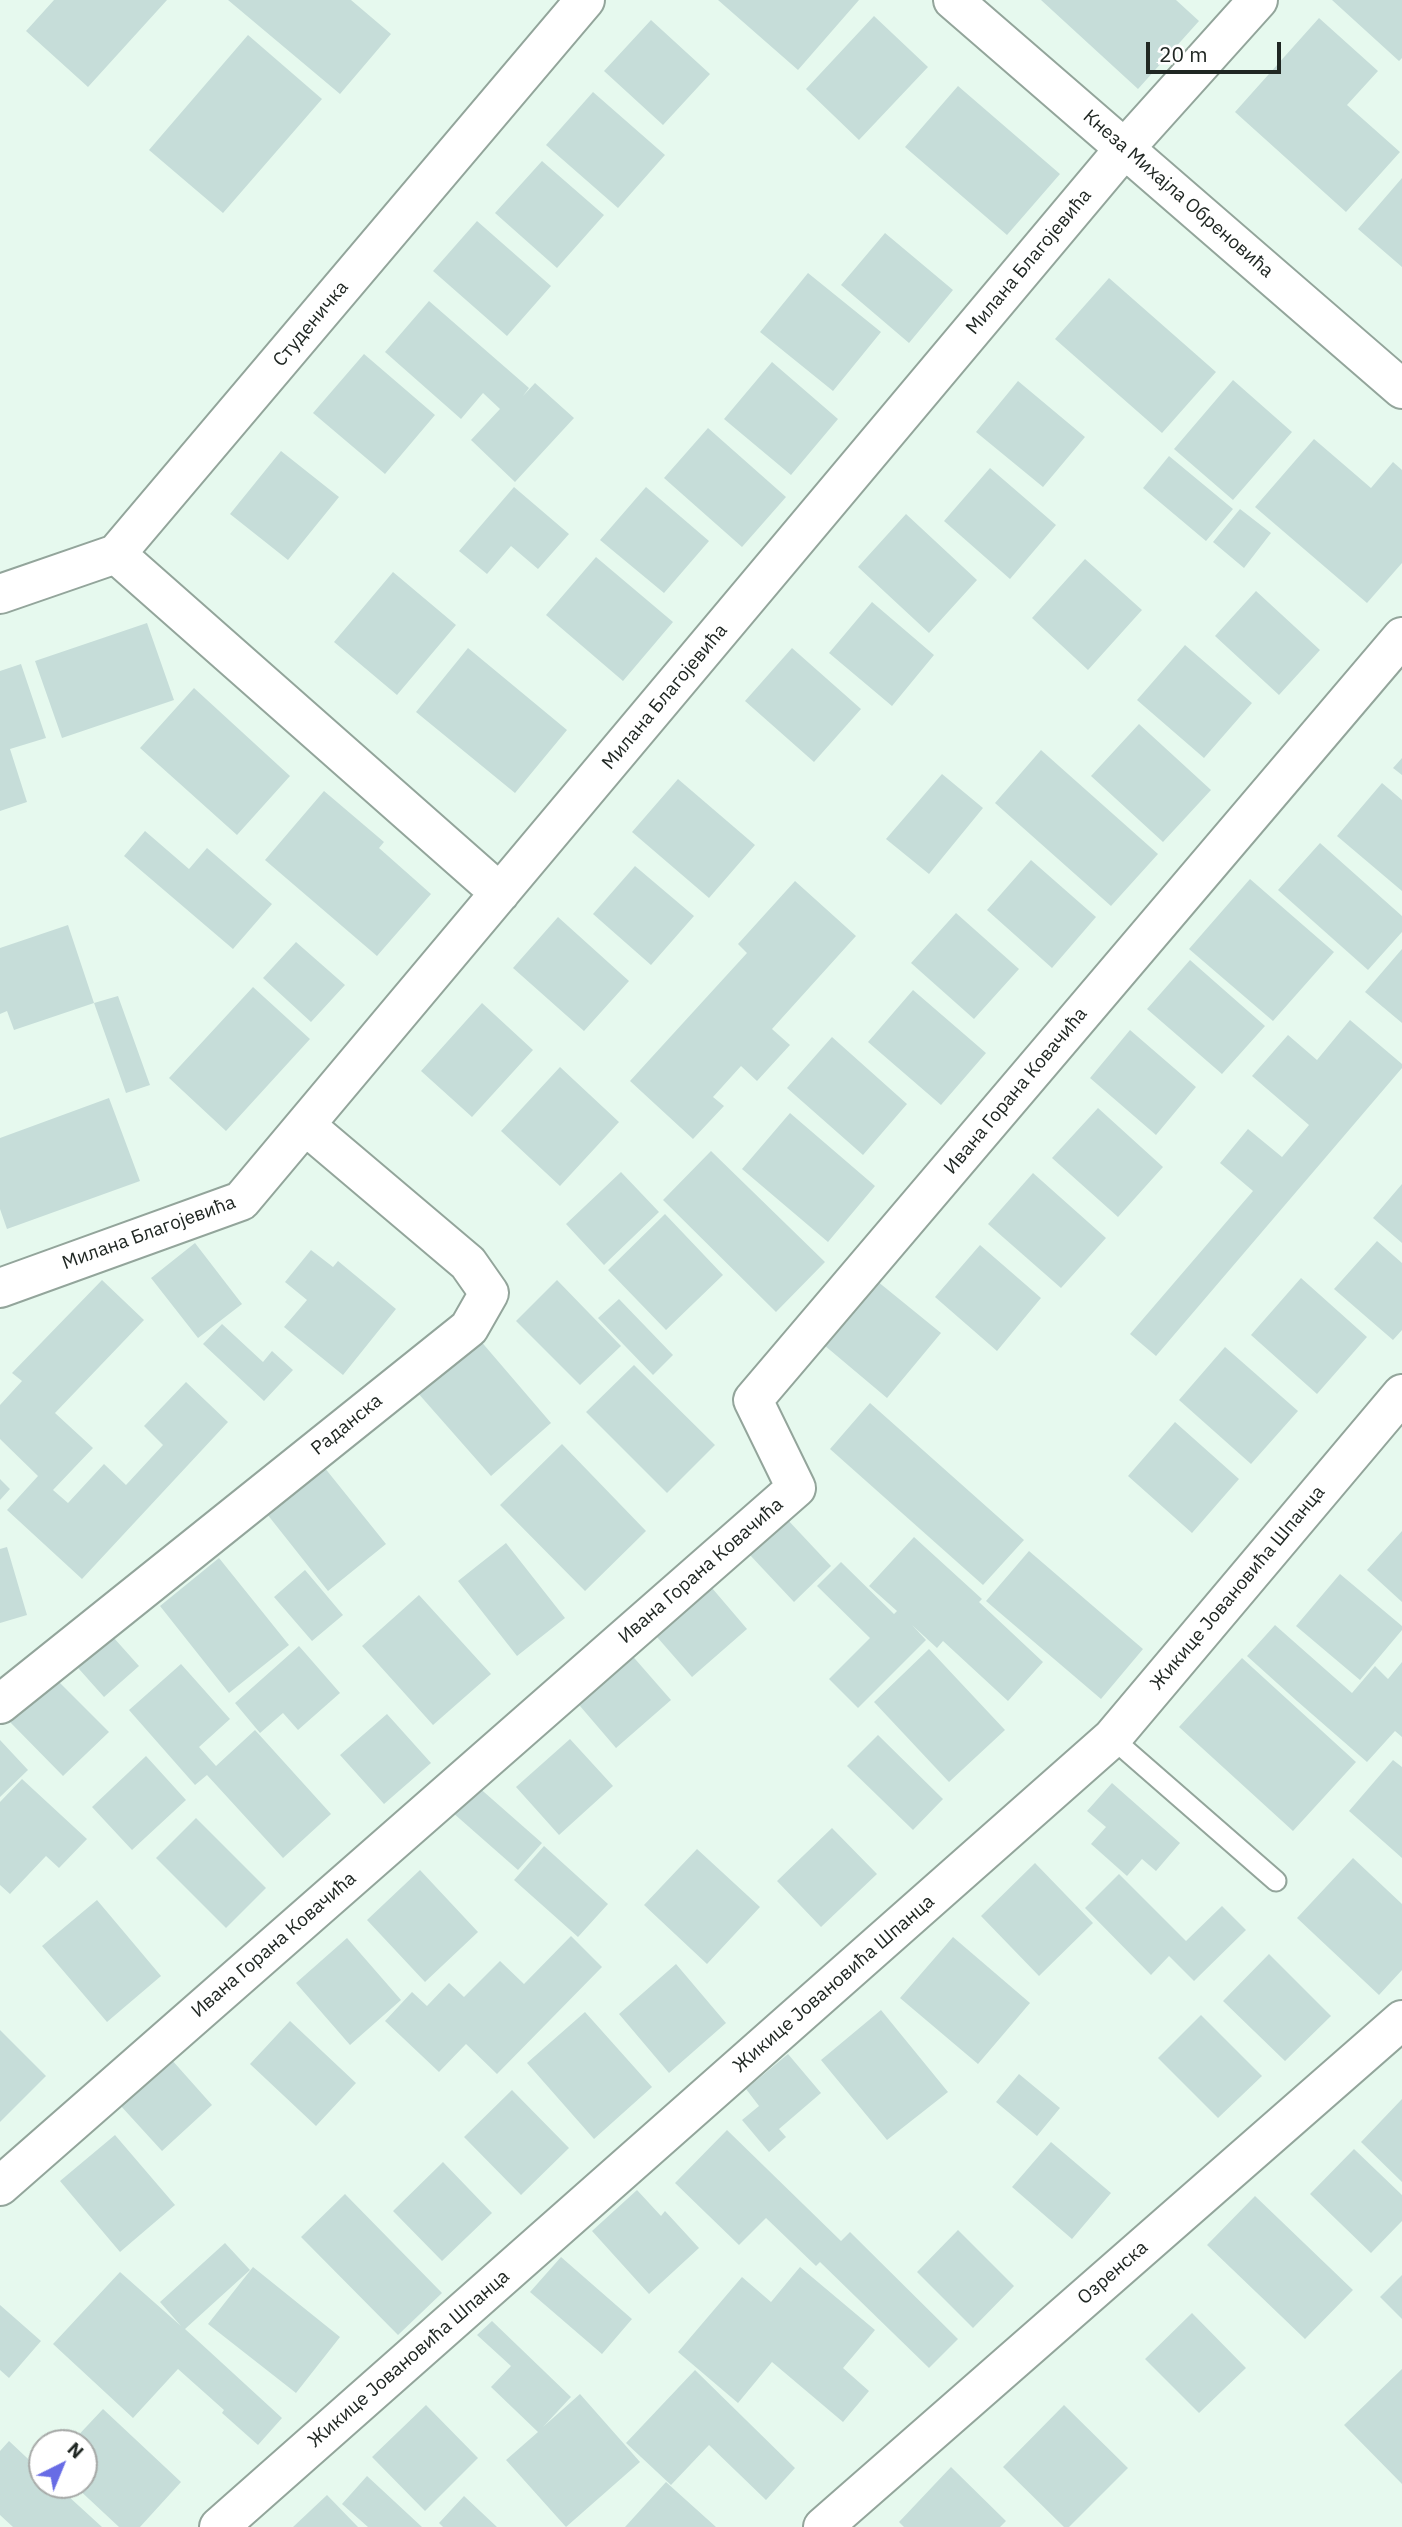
<!DOCTYPE html>
<meta charset="utf-8">
<style>
body{margin:0}
#map{position:relative;width:1402px;height:2527px;overflow:hidden;background:#e6f9ee;font-family:"IBM Plex Sans",sans-serif}
canvas{display:block}
.north{position:absolute;left:28px;top:2429px;width:70px;height:70px;box-sizing:border-box;background:#fff;border:2px solid #a6a9a7;border-radius:50%;rotate:43deg;font-size:19px;font-weight:700;line-height:28px;text-align:center;color:#202723}
.north::after{content:'';display:block;margin:auto;width:24px;height:32px;background:#686ce5;clip-path:polygon(50% 0,100% 100%,50% 72%,0 100%)}
.scale{position:absolute;left:1146px;top:42px;width:135px;height:32px;box-sizing:border-box;border:4px solid #202723;border-top:0;padding-left:9px;font-size:21px;line-height:24px;white-space:nowrap;color:#202723;-webkit-text-stroke:5px #fff;paint-order:stroke}
</style>
<div id="map">
<canvas width="1402" height="2527"></canvas>
<div class="north">N</div>
<div class="scale">20 m</div>
</div>
<script>
const context = document.querySelector('canvas').getContext('2d');
context.lineJoin = 'round';
function fill(path, color) { context.fillStyle = color; context.fill(path, 'evenodd'); }
const shape = rows => new Path2D(rows.map(r => 'M' + r).join(''));
function trace(path, color, width, dash) { context.strokeStyle = color; context.lineWidth = width; context.lineCap = dash ? 'butt' : 'round'; context.setLineDash(dash || []); context.stroke(path); }
function write(font, color, halo, rows, align = 'center') {
  context.font = font + ' "IBM Plex Sans",sans-serif'; context.lineWidth = 6; context.setLineDash([]); context.textBaseline = 'middle'; context.strokeStyle = halo; context.fillStyle = color; for (const [text, x, y, turn = 0] of rows) {
    context.save(); context.translate(x, y); context.rotate((+turn || 0) * Math.PI / 180); context.textAlign = isNaN(turn) ? turn : align; if (halo) context.strokeText(text, 0, 0); context.fillText(text, 0, 0); context.restore();
  }
}
fill(shape([
 [54,0,167,0,88,87,26,31],
 [228,0,351,0,391,34,340,94],
 [718,0,859,0,798,70],
 [1041,0,1176,0,1199,21,1138,89],
 [1332,0,1402,0,1402,58,1399,61],
 [874,16,928,67,859,140,806,89],
 [1319,18,1378,71,1347,105,1400,152,1346,212,1235,112],
 [651,20,710,74,663,125,604,71],
 [248,35,322,99,223,213,149,150],
 [958,86,1060,174,1007,235,905,147],
 [593,92,665,155,618,208,546,145],
 [542,161,604,215,557,268,495,213],
 [1402,178,1402,267,1358,229],
 [477,221,551,286,507,336,433,271],
 [885,233,953,290,909,343,841,285],
 [808,273,881,332,833,391,760,332],
 [1109,278,1216,372,1162,433,1055,339],
 [429,301,529,388,523,396,535,383,574,418,515,482,471,440,500,409,483,393,461,419,385,352],
 [364,354,435,415,385,474,313,413],
 [772,362,838,419,791,475,724,419],
 [1233,380,1292,432,1233,500,1174,449],
 [1018,381,1085,437,1043,487,976,432],
 [708,428,786,497,742,547,664,478],
 [1314,439,1371,488,1393,462,1402,470,1402,563,1367,603,1255,507],
 [281,451,339,497,288,560,230,514],
 [1169,456,1233,509,1206,541,1143,488],
 [990,468,1056,525,1010,579,944,521],
 [514,487,569,534,538,569,511,546,487,574,459,551],
 [646,487,709,541,664,593,600,540],
 [1240,509,1271,533,1244,568,1213,542],
 [906,514,977,580,929,633,858,567],
 [596,557,673,622,623,681,546,615],
 [1085,559,1142,610,1088,670,1032,618],
 [393,572,456,625,397,695,334,642],
 [1256,591,1320,650,1279,695,1215,636],
 [872,602,934,655,892,706,829,653],
 [147,623,174,700,62,738,35,661],
 [1185,645,1252,703,1204,758,1137,700],
 [468,648,567,730,515,793,416,712],
 [792,648,861,709,814,762,745,701],
 [21,664,46,738,10,749,27,802,0,811,0,671],
 [194,688,290,776,237,835,140,748],
 [1139,724,1211,790,1163,842,1091,776],
 [1041,750,1158,854,1111,906,995,803],
 [1402,758,1402,775,1393,768],
 [942,774,983,808,929,874,886,839],
 [678,779,755,845,709,898,632,832],
 [1382,783,1402,800,1402,891,1337,836],
 [324,791,384,842,379,848,431,894,377,956,265,860],
 [145,831,189,869,207,848,272,904,233,949,124,856],
 [1320,843,1402,916,1402,932,1368,970,1278,890],
 [1031,860,1096,917,1052,968,987,910],
 [635,866,694,916,651,965,593,914],
 [1250,879,1334,952,1273,1021,1189,949],
 [795,881,856,936,772,1029,790,1045,757,1081,741,1066,713,1097,724,1106,693,1139,630,1081,747,953,738,944],
 [956,913,1019,969,974,1019,911,963],
 [558,917,629,981,584,1031,513,968],
 [68,925,94,1003,14,1030,7,1011,0,1014,0,948],
 [296,942,345,985,311,1022,263,978],
 [1402,949,1402,1023,1365,992],
 [1190,960,1265,1026,1222,1074,1147,1009],
 [253,987,310,1039,226,1131,169,1078],
 [913,990,986,1053,941,1105,868,1042],
 [118,996,150,1085,126,1093,94,1003],
 [482,1003,533,1050,472,1117,421,1071],
 [1350,1020,1402,1064,1402,1068,1156,1356,1130,1334,1253,1191,1220,1163,1248,1129,1282,1157,1309,1125,1252,1076,1288,1035,1317,1060],
 [1130,1030,1196,1087,1156,1135,1090,1078],
 [832,1037,907,1104,863,1155,787,1088],
 [560,1067,619,1122,560,1186,501,1131],
 [109,1098,140,1181,7,1229,0,1209,0,1138],
 [1098,1108,1163,1167,1118,1217,1052,1158],
 [790,1113,875,1186,828,1242,742,1169],
 [711,1151,825,1262,776,1312,663,1200],
 [621,1172,659,1212,604,1265,566,1224],
 [1033,1173,1106,1238,1061,1288,988,1224],
 [1402,1184,1402,1243,1373,1218],
 [665,1214,723,1275,666,1330,608,1270],
 [1377,1241,1402,1263,1402,1330,1393,1340,1334,1289],
 [195,1243,242,1304,198,1338,151,1278],
 [980,1245,1041,1298,997,1351,935,1297],
 [311,1250,333,1267,338,1261,396,1309,343,1375,284,1327,307,1300,285,1282],
 [1301,1278,1367,1337,1317,1394,1251,1335],
 [102,1280,144,1320,55,1413,93,1448,53,1490,68,1503,104,1464,126,1485,163,1445,144,1426,186,1382,228,1422,82,1579,7,1510,38,1476,0,1439,0,1405,22,1381,12,1373],
 [557,1280,621,1346,580,1385,516,1321],
 [877,1281,941,1333,887,1398,824,1345],
 [619,1299,673,1355,653,1375,598,1318],
 [222,1324,263,1362,272,1351,293,1370,264,1401,203,1344],
 [479,1339,551,1423,491,1476,417,1392],
 [1225,1347,1298,1411,1251,1464,1179,1400],
 [634,1365,715,1445,667,1493,586,1412],
 [870,1403,1024,1540,983,1585,830,1449],
 [1175,1422,1239,1479,1192,1533,1128,1476],
 [562,1444,646,1531,585,1591,500,1505],
 [324,1467,386,1544,328,1591,267,1514],
 [0,1479,10,1489,0,1500],
 [786,1518,831,1566,794,1602,749,1554],
 [1402,1531,1402,1602,1367,1570],
 [914,1537,982,1599,979,1602,1043,1662,1008,1701,943,1641,937,1648,912,1625,926,1640,858,1708,829,1679,870,1638,817,1586,841,1562,894,1614,897,1611,869,1586],
 [506,1543,565,1618,517,1656,458,1581],
 [7,1547,27,1615,0,1623,0,1549],
 [1029,1551,1143,1649,1101,1699,986,1601],
 [219,1558,289,1645,229,1693,160,1606],
 [305,1570,343,1615,312,1641,274,1597],
 [1340,1574,1402,1626,1402,1630,1360,1680,1296,1626],
 [706,1581,747,1629,692,1677,650,1629],
 [419,1595,491,1674,433,1725,362,1646],
 [1275,1625,1352,1693,1375,1666,1388,1679,1402,1662,1402,1737,1395,1731,1367,1762,1297,1701,1247,1656],
 [105,1628,139,1666,104,1697,71,1660],
 [299,1646,340,1693,298,1730,283,1713,260,1733,235,1703],
 [929,1649,1005,1730,949,1782,874,1702],
 [629,1652,671,1700,616,1748,574,1699],
 [1242,1658,1356,1762,1293,1831,1179,1727],
 [181,1664,230,1719,199,1747,216,1766,255,1730,331,1814,283,1858,207,1775,195,1785,129,1710],
 [54,1677,109,1732,63,1776,9,1721],
 [387,1714,431,1763,384,1804,340,1755],
 [878,1735,943,1799,913,1830,847,1766],
 [570,1739,613,1786,559,1835,516,1787],
 [0,1740,28,1770,0,1797],
 [146,1756,186,1800,132,1850,92,1807],
 [1393,1760,1402,1767,1402,1858,1349,1811],
 [22,1779,87,1839,59,1868,46,1856,10,1894,0,1885,0,1802],
 [1112,1783,1180,1843,1156,1871,1142,1859,1127,1876,1091,1844,1106,1827,1087,1811],
 [476,1785,542,1843,518,1870,452,1812],
 [196,1818,266,1888,226,1928,156,1858],
 [832,1828,877,1874,821,1927,777,1881],
 [544,1846,608,1904,578,1937,514,1880],
 [697,1849,760,1907,707,1964,644,1905],
 [1353,1858,1402,1904,1402,1970,1379,1995,1297,1918],
 [1035,1863,1093,1923,1039,1976,981,1916],
 [420,1870,478,1932,425,1982,367,1920],
 [1119,1874,1186,1941,1222,1906,1246,1930,1194,1981,1169,1956,1151,1975,1085,1908],
 [97,1900,161,1976,107,2022,42,1946],
 [571,1936,602,1967,497,2074,466,2044,439,2072,385,2021,412,1992,427,2006,449,1983,464,1997,500,1961,524,1984],
 [953,1937,1030,2003,978,2064,900,1998],
 [347,1938,401,2000,350,2045,296,1983],
 [1269,1954,1331,2016,1285,2061,1223,2001],
 [676,1964,726,2023,669,2073,619,2014],
 [881,2010,948,2092,887,2140,821,2060],
 [585,2012,652,2087,594,2139,527,2063],
 [1201,2015,1262,2076,1218,2118,1158,2058],
 [290,2021,356,2083,316,2126,250,2064],
 [0,2030,46,2076,0,2122],
 [788,2054,821,2093,779,2129,786,2137,769,2152,742,2120,759,2106,746,2089],
 [171,2059,212,2105,162,2151,120,2105],
 [1019,2074,1060,2108,1037,2136,996,2102],
 [512,2090,569,2148,521,2195,464,2137],
 [1402,2099,1402,2182,1361,2142],
 [727,2130,841,2241,850,2232,958,2339,929,2368,820,2262,816,2266,766,2218,739,2245,675,2183],
 [115,2135,175,2205,120,2252,60,2181],
 [1051,2142,1111,2193,1072,2239,1012,2187],
 [1354,2149,1402,2195,1402,2221,1371,2253,1310,2194],
 [443,2162,492,2213,442,2261,393,2211],
 [637,2190,661,2216,665,2211,699,2248,649,2294,592,2231],
 [345,2194,442,2293,398,2335,301,2237],
 [1255,2196,1353,2290,1305,2339,1207,2245],
 [958,2230,1014,2286,973,2328,917,2272],
 [225,2243,250,2270,185,2329,282,2418,258,2445,222,2413,224,2410,178,2369,133,2418,53,2344,120,2272,181,2326,160,2302],
 [561,2257,632,2319,602,2354,530,2292],
 [253,2267,340,2337,296,2393,208,2324],
 [800,2267,875,2330,843,2368,869,2391,843,2422,772,2362,738,2403,678,2352,742,2277,771,2302],
 [1402,2275,1402,2319,1380,2297],
 [0,2305,41,2341,9,2378,0,2370],
 [1192,2313,1246,2368,1199,2413,1145,2359],
 [492,2321,571,2397,543,2427,580,2394,640,2462,566,2527,506,2460,538,2432,491,2387,511,2366,477,2335],
 [1402,2369,1402,2484,1344,2425],
 [695,2370,795,2468,766,2500,709,2445,671,2485,626,2443],
 [426,2405,478,2458,425,2511,372,2457],
 [1064,2405,1128,2468,1069,2527,1064,2527,1003,2467],
 [103,2409,181,2482,140,2527,119,2527,74,2485,84,2485,84,2443,71,2443],
 [9,2441,42,2472,42,2485,56,2485,102,2527,13,2527,0,2515,0,2451],
 [951,2467,1006,2521,1000,2527,904,2527,899,2522],
 [367,2476,422,2527,368,2527,342,2504],
 [666,2482,716,2527,625,2527],
 [327,2495,358,2527,293,2527],
 [464,2496,497,2527,443,2527,439,2523]
]), '#c6ddd9');
const service = shape([
 [1112,1738,1276,1881]
]);
const minor = shape([
 [953,0,1402,389],
 [116,554,500,893],
 [0,594,116,554,585,0],
 [0,1288,241,1201,1125,148,1258,0],
 [0,1704,469,1328,489,1293,468,1263,305,1125],
 [0,2186,796,1488,753,1400,1402,637],
 [219,2527,1112,1738,1402,1394],
 [823,2527,1402,2020]
]);
trace(service, '#93a59b', 23);
trace(minor, '#93a59b', 42);
trace(service, '#fff', 19);
trace(minor, '#fff', 38);
write('19px', '#202723', '#fff', [
 ["Кнеза Михајла Обреновића",1178,194,41],
 ["Милана Благојевића",1029,262,-50],
 ["Студеничка",311,324,-50],
 ["Милана Благојевића",665,697,-50],
 ["Ивана Горана Ковачића",1016,1091,-50],
 ["Милана Благојевића",149,1233,-20],
 ["Раданска",347,1425,-39],
 ["Ивана Горана Ковачића",701,1571,-41],
 ["Жикице Јовановића Шпанца",1238,1588,-50],
 ["Ивана Горана Ковачића",274,1945,-41],
 ["Жикице Јовановића Шпанца",834,1984,-41],
 ["Озренска",1113,2273,-41],
 ["Жикице Јовановића Шпанца",409,2359,-41]
]);
</script>
